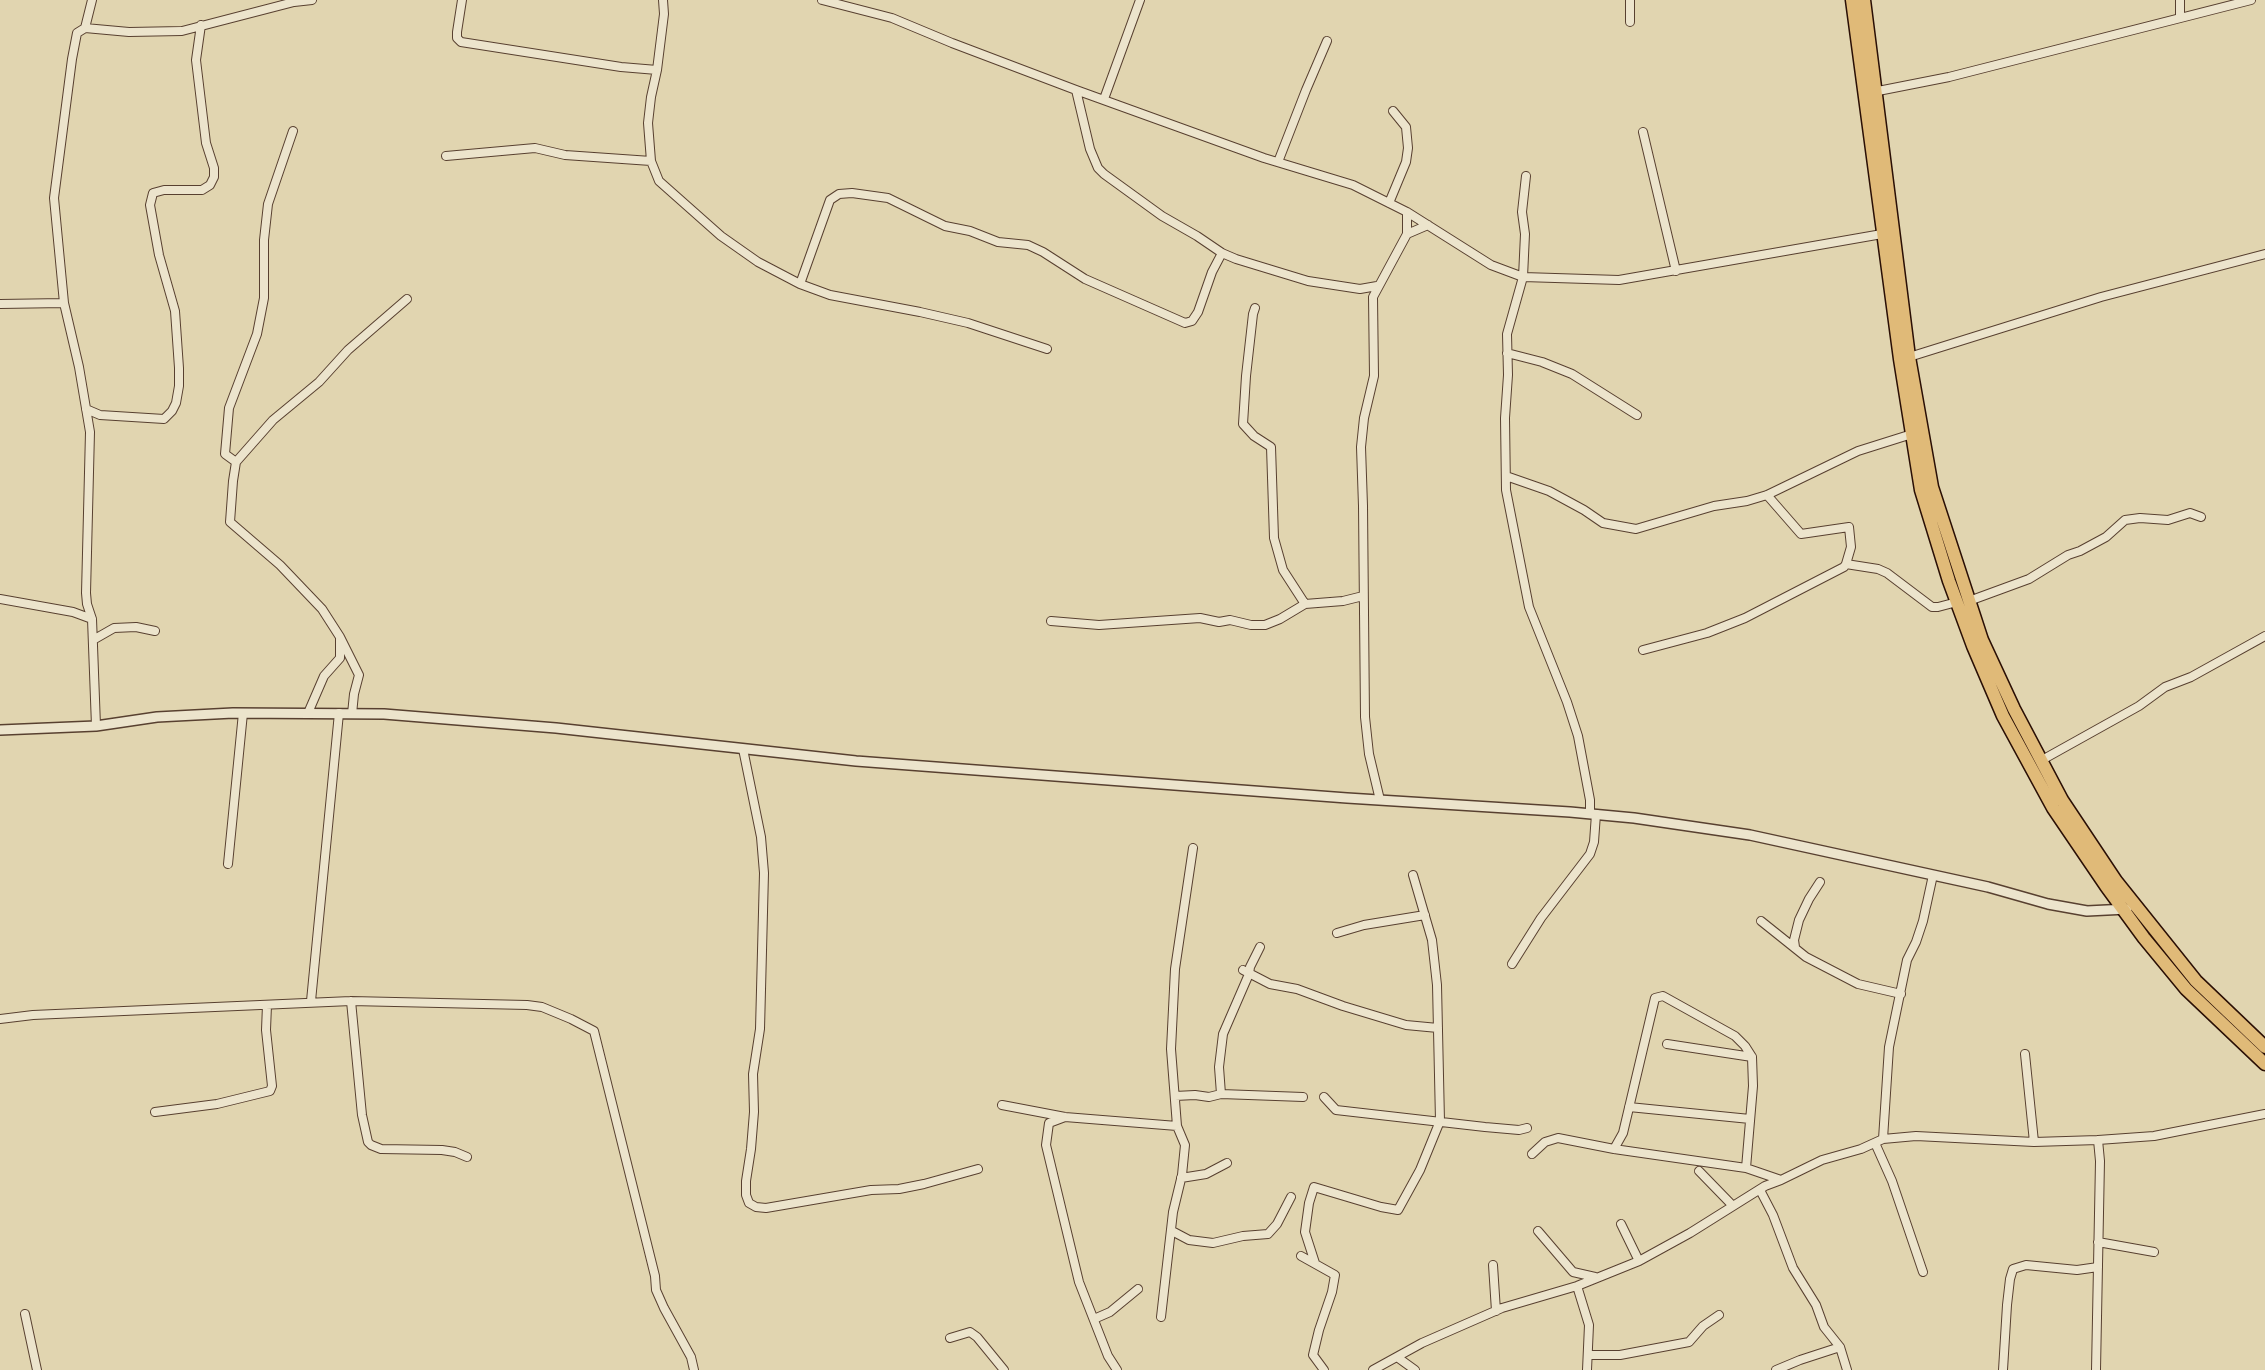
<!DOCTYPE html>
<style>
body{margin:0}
canvas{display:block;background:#e1d5b0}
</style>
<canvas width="2265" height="1370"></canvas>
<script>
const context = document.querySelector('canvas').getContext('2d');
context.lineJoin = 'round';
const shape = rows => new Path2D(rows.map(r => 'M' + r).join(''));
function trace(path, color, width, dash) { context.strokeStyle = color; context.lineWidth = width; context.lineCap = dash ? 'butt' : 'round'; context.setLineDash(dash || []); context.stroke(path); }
const minor = shape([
 [462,0,457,32,457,38,461,42,621,67,657,70],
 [663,0,664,14,657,70,651,97,648,123,651,161,659,181,721,236,758,262,800,284,830,295,920,312,968,323,1047,349],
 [822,0,892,18,952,43,1076,90,1264,158,1353,185,1407,212,1491,265,1523,277,1619,280,1882,234],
 [1630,0,1630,22],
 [2180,0,2180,18],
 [85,28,92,0],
 [1076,90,1090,149,1098,168,1104,174,1162,216,1197,236,1222,253,1236,259,1308,281,1360,289,1377,286],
 [1873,92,1949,77,2251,0],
 [1104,99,1140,0],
 [1643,132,1676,271],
 [446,156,535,148,565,155,651,161],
 [1278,162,1306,90,1327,41],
 [1526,176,1522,212,1525,234,1523,277,1507,334,1508,375,1505,418,1506,490,1529,607,1567,702,1578,736,1590,800,1590,814],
 [1389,203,1406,162,1408,148,1406,127,1393,111],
 [1407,234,1428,225],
 [800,284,830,200,839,194,852,193,888,198,945,226,970,231,998,242,1028,245,1043,252,1085,279,1185,323,1192,321,1198,312,1212,272,1222,253],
 [0,304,64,303],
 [1255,308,1253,314,1246,376,1243,424,1254,436,1271,447,1274,538,1283,570,1305,604,1343,601,1363,596],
 [1507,353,1542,362,1572,374,1637,415],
 [1906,358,2101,297,2265,254],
 [86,409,100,415,164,419,172,411,176,403,179,386,179,368,175,311,159,255,150,205,153,193,164,190,202,190,210,185,214,177,214,168,206,143,196,60,201,25],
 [236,462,225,454,229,408,257,334,264,298,264,240,268,204,293,131],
 [1506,476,1549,491,1584,510,1603,523,1636,529,1714,506,1747,501,1767,495,1858,451,1912,434],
 [1767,495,1801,534,1849,527,1851,547,1846,564,1878,569,1887,573,1932,607,1938,607,1957,602],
 [0,599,73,612,92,619],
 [1969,601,2029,579,2068,555,2080,551,2106,537,2125,520,2140,518,2168,520,2190,513,2201,517],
 [1051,621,1099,625,1200,618,1219,622,1230,620,1251,625,1265,625,1280,619,1305,604],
 [93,640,114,628,136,627,155,631],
 [1643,650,1707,633,1745,618,1844,567,1846,564],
 [308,713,324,676,340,658,340,638],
 [352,714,354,694,359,675,340,637,322,609,280,565,230,522,233,481,236,462,273,420,319,382,348,350,407,299],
 [96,726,92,619,87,604,86,593,90,432,79,367,64,303,54,198,72,59,77,33,85,28,129,32,182,31,294,2,312,0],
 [743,749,761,837,764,873,760,1029,753,1074,754,1112,751,1149,746,1181,746,1195,749,1203,756,1207,766,1208,871,1190,899,1189,924,1184,978,1169],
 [2042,760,2139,706,2165,687,2191,677,2265,636],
 [1380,800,1369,754,1365,717,1363,506,1361,447,1364,418,1374,376,1373,297,1407,234,1407,212],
 [228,864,243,713],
 [1761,921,1806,957,1858,984,1901,994],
 [1337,933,1364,925,1425,915],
 [1795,947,1794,940,1799,920,1809,899,1820,882],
 [1512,964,1541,918,1590,854,1594,842,1596,814],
 [1243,970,1270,984,1297,989,1343,1006,1406,1025,1438,1028],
 [311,1001,339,713],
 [351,1001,362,1115,368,1142,371,1145,381,1149,442,1150,455,1152,467,1157],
 [0,1019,33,1015,351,1001,527,1005,542,1007,571,1019,594,1031,655,1276,656,1290,664,1308,691,1357,694,1370],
 [1667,1044,1752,1057],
 [2025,1054,2034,1142],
 [1221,1094,1303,1097],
 [1175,1096,1195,1095,1209,1097,1221,1094,1219,1067,1223,1034,1249,974,1250,967,1260,947],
 [1324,1097,1336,1110,1485,1127,1519,1130,1527,1128],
 [1002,1105,1065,1117,1177,1126],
 [1629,1107,1750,1119],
 [155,1112,217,1104,270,1091,272,1086,266,1030,267,1005],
 [1065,1117,1049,1123,1046,1145,1079,1282,1108,1356,1117,1370],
 [1883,1139,1889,1047,1907,960,1916,942,1923,921,1933,875],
 [1875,1143,1892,1181,1923,1272],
 [1614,1149,1623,1133,1655,998,1663,996,1735,1036,1745,1046,1752,1057,1753,1086,1746,1168],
 [1532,1154,1545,1142,1558,1138,1614,1149,1746,1168,1781,1180],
 [1699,1171,1733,1206],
 [1181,1178,1206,1174,1227,1163],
 [1760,1190,1773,1215,1793,1268,1816,1305,1824,1327,1840,1347,1800,1360,1776,1370],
 [1621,1224,1639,1261],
 [1172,1231,1189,1240,1213,1243,1243,1236,1268,1234,1277,1224,1291,1197],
 [1538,1231,1573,1272,1595,1277],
 [2098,1242,2154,1252],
 [1301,1256,1335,1275,1332,1292,1319,1330,1313,1355,1324,1370],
 [1315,1263,1305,1232,1309,1203,1314,1187,1381,1207,1398,1210,1420,1170,1440,1121,1437,985,1432,940,1413,875],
 [1493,1265,1496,1311],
 [1577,1286,1589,1325,1587,1370],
 [25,1314,37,1370],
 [1161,1317,1173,1212,1182,1175,1185,1145,1177,1126,1171,1049,1175,969,1193,848],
 [1094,1319,1110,1312,1138,1289],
 [950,1338,970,1332,977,1337,1004,1370],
 [1840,1347,1847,1370],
 [1589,1355,1620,1355,1689,1342,1703,1326,1719,1315],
 [1397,1357,1415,1370],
 [1373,1370,1422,1343,1502,1308,1577,1286,1639,1261,1690,1233,1765,1186,1781,1180,1822,1160,1861,1149,1883,1139,1916,1136,2034,1142,2098,1140,2154,1136,2265,1114],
 [2003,1370,2007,1305,2010,1279,2013,1269,2026,1265,2077,1270,2098,1267],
 [2096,1370,2100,1161,2098,1140]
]);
const tertiary = shape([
 [0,730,96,726,157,717,233,713,384,714,556,728,856,761,1347,798,1570,812,1634,818,1750,835,1988,887,2048,904,2087,911,2127,909]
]);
const primary = shape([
 [1852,0,1900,359,1921,490,1949,581,1973,646,2003,716,2053,808,2106,886,2144,938,2186,989,2265,1064],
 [1864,0,1909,357,1932,487,1982,640,2014,709,2062,800,2116,881,2196,981,2265,1047]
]);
trace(minor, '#584030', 10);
trace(tertiary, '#584030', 12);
trace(primary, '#2a0f05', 15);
trace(minor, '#ece4cc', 8);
trace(tertiary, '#ece4cc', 9);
trace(primary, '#e0ba78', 12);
</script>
